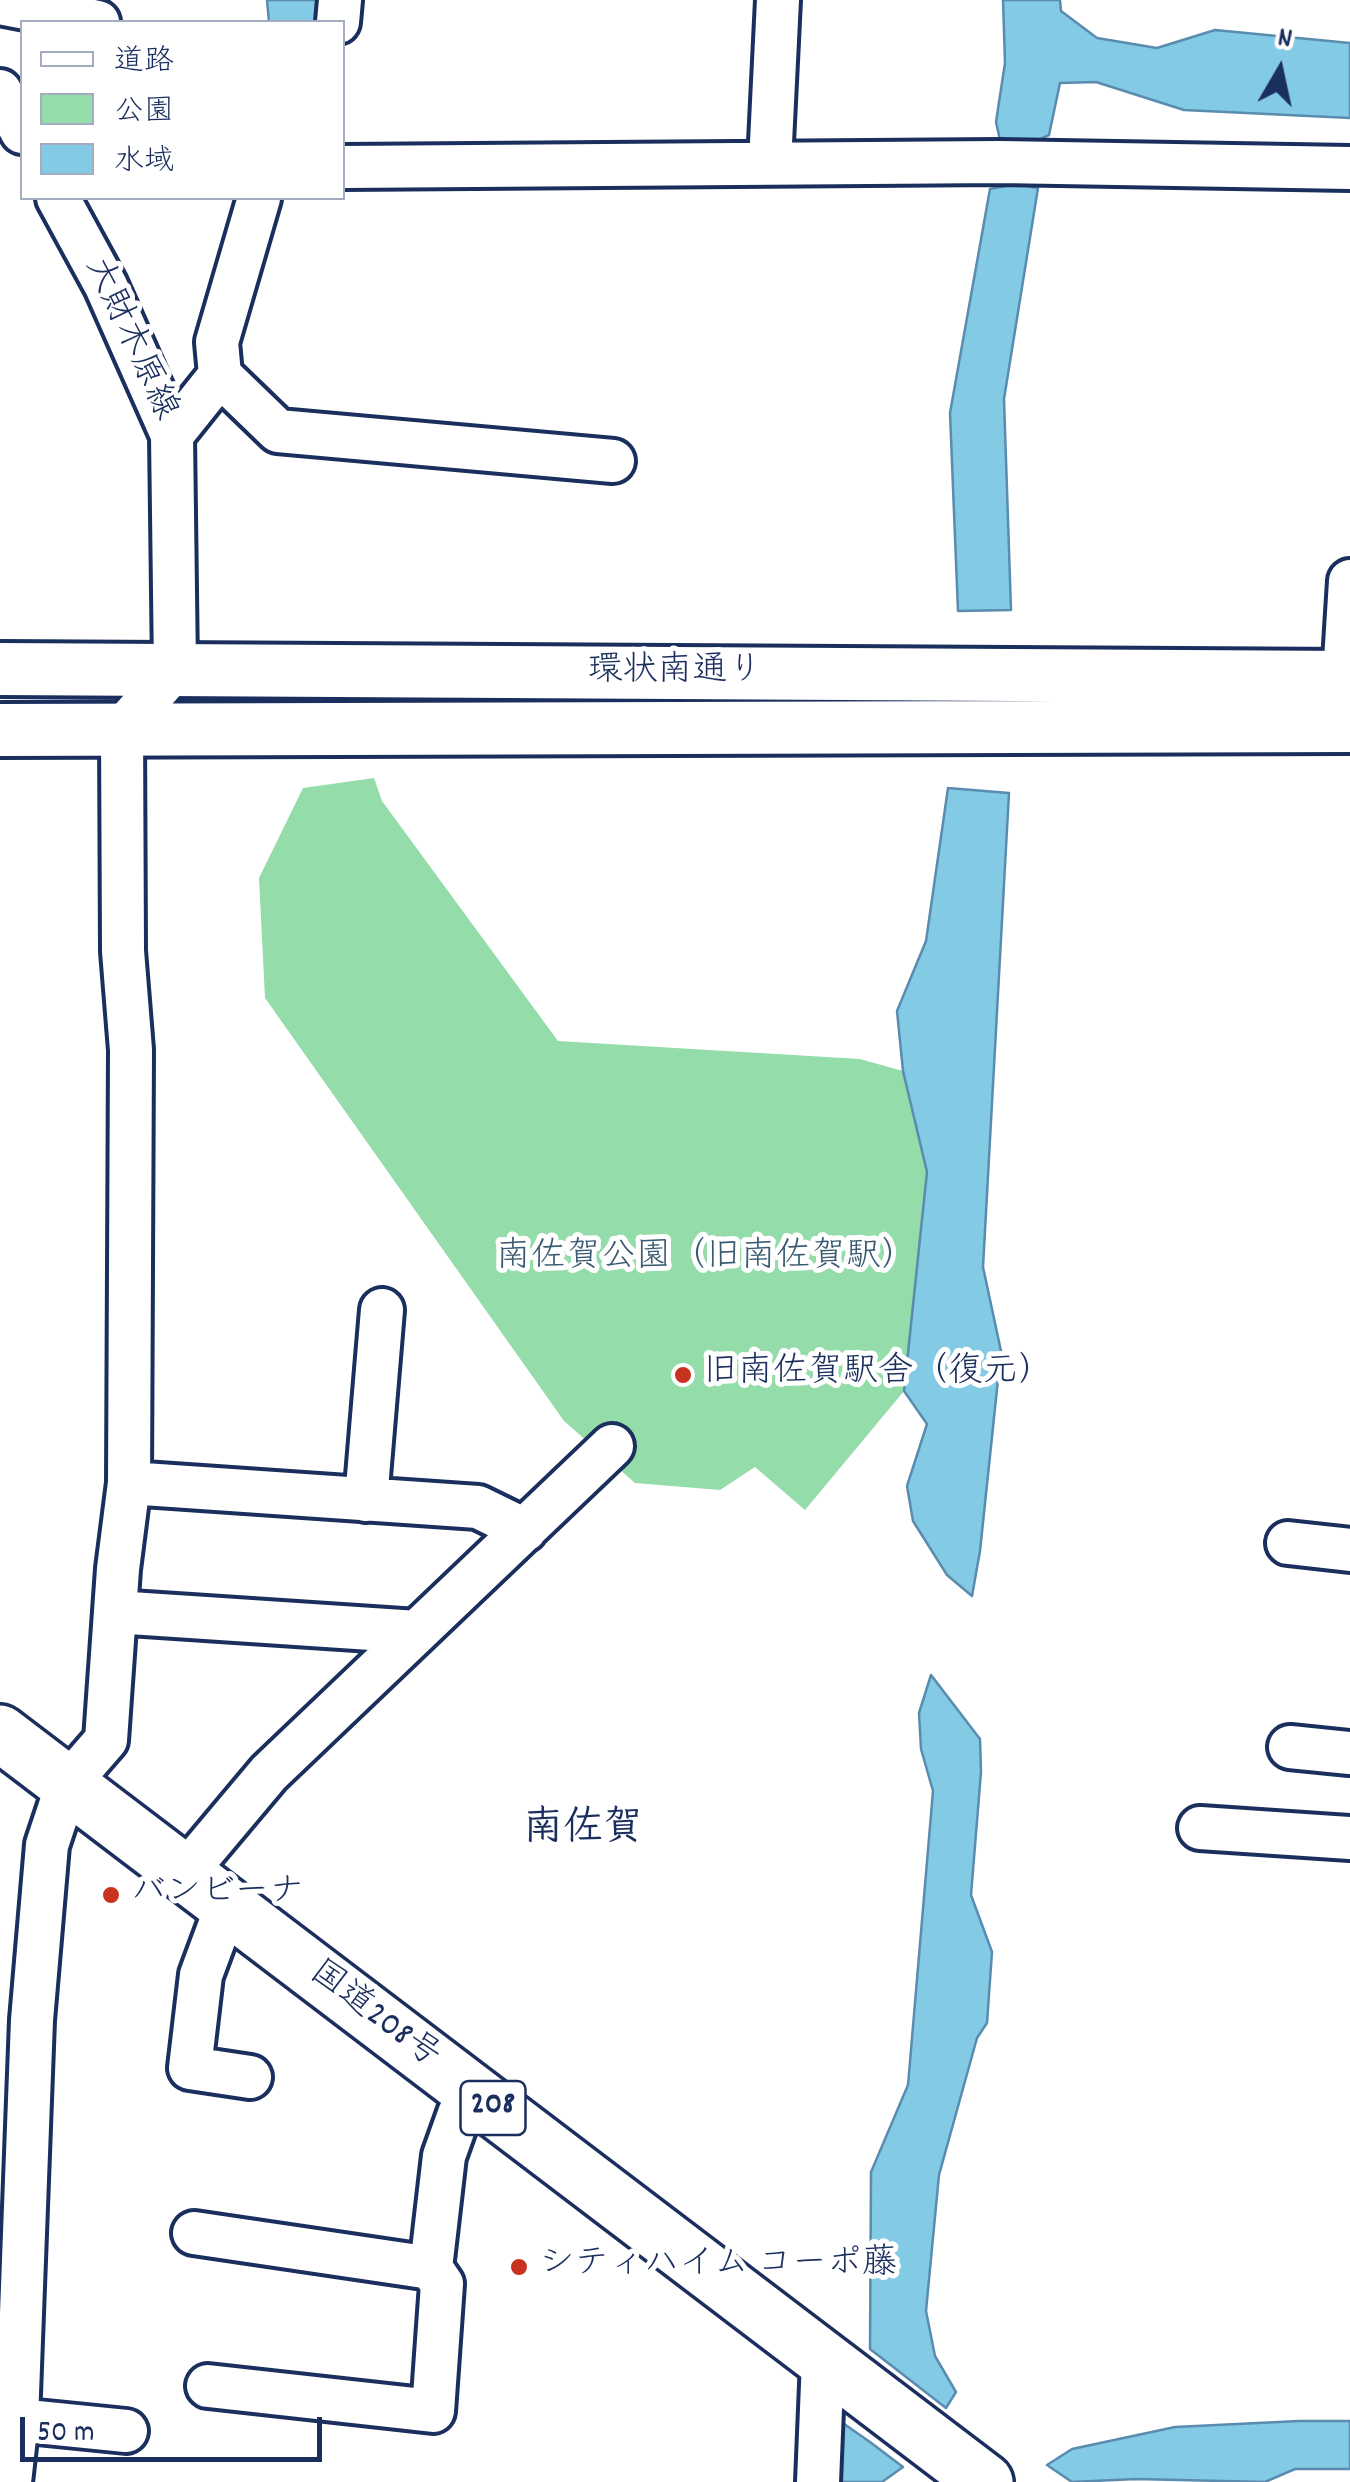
<!DOCTYPE html>
<meta charset="utf-8">
<style>
body{margin:0}
#map{position:relative;width:1350px;height:2482px;overflow:hidden;background:#fff;font-family:Dekko,"Klee One",sans-serif}
canvas{display:block}
.legend{position:absolute;left:20px;top:20px;width:325px;height:180px;box-sizing:border-box;background:#fff;border:2px solid #a4acbf;margin:0;padding:12px 18px;list-style:none;font-size:30px;color:#1b2f5e}
.legend li{display:flex;align-items:center;gap:20px;height:50px}
.legend b{width:50px;border:2px solid #a4acbf}
.north{position:absolute;left:1230px;top:20px;width:100px;height:100px;-webkit-text-stroke:8px #fff;paint-order:stroke;rotate:9deg;font-size:28px;font-weight:700;line-height:40px;text-align:center;color:#1b2f5e}
.north::after{content:'';display:block;margin:auto;width:35px;height:45px;background:#1b2f5e;clip-path:polygon(50% 0,100% 100%,50% 72%,0 100%)}
.scale{position:absolute;left:20px;top:2417px;width:302px;height:45px;box-sizing:border-box;border:5px solid #1b2f5e;border-top:0;padding-left:12px;font-size:30px;line-height:35px;white-space:nowrap;color:#1b2f5e;-webkit-text-stroke:8px #fff;paint-order:stroke}
</style>
<div id="map">
<canvas width="1350" height="2482"></canvas>
<ul class="legend">
<li><b style="height:12px;background:#fff"></b>道路</li>
<li><b style="height:28px;background:#94dcaa"></b>公園</li>
<li><b style="height:28px;background:#83cae4"></b>水域</li>
</ul>
<div class="north">N</div>
<div class="scale">50 m</div>
</div>
<script>
const context = document.querySelector('canvas').getContext('2d');
context.lineJoin = 'round';
function fill(path, color) { context.fillStyle = color; context.fill(path, 'evenodd'); }
const shape = rows => new Path2D(rows.map(r => 'M' + r).join(''));
function trace(path, color, width, dash) { context.strokeStyle = color; context.lineWidth = width; context.lineCap = dash ? 'butt' : 'round'; context.setLineDash(dash || []); context.stroke(path); }
function write(font, color, halo, rows, align = 'center') {
  context.font = font + ' Dekko,"Klee One",sans-serif'; context.lineWidth = 10; context.setLineDash([]); context.textBaseline = 'middle'; context.strokeStyle = halo; context.fillStyle = color; for (const [text, x, y, turn = 0] of rows) {
    context.save(); context.translate(x, y); context.rotate((+turn || 0) * Math.PI / 180); context.textAlign = isNaN(turn) ? turn : align; if (halo) context.strokeText(text, 0, 0); context.fillText(text, 0, 0); context.restore();
  }
}
fill(shape([
 [374,778,382,801,558,1041,860,1059,903,1071,927,1172,904,1391,805,1510,755,1467,720,1490,635,1483,564,1421,265,998,259,878,303,788]
]), '#94dcaa');
const water = shape([
 [267,0,325,0,321,22,269,22,267,0],
 [1003,0,1060,0,1061,11,1097,38,1157,48,1215,30,1350,43,1350,118,1184,110,1096,82,1060,83,1049,135,1032,143,1000,140,996,122,1005,63,1003,0],
 [1015,184,1038,188,1004,399,1011,610,958,611,950,413,990,189,1015,184],
 [948,788,1009,793,983,1267,1001,1351,980,1551,972,1596,947,1575,913,1521,907,1486,927,1424,904,1391,927,1172,903,1071,897,1011,926,941,948,788],
 [931,1675,980,1739,981,1772,971,1895,992,1952,987,2023,977,2038,939,2175,926,2311,935,2356,956,2392,946,2408,870,2349,871,2172,908,2085,933,1791,921,1749,919,1713,931,1675],
 [837,2419,870,2442,903,2467,882,2482,836,2482,837,2419],
 [1299,2421,1350,2421,1350,2469,1295,2469,1265,2482,1136,2479,1072,2482,1047,2465,1072,2449,1175,2427,1299,2421]
]);
fill(water, '#83cae4');
trace(water, '#598cae', 2.5);
const minor = shape([
 [0,3,98,22],
 [338,22,340,0],
 [0,91,22,132],
 [770,163,778,0],
 [342,167,1000,162,1350,168],
 [220,375,278,431,613,461],
 [172,435,220,375,217,342,259,198],
 [1344,677,1350,581],
 [129,1483,478,1507,525,1530],
 [366,1500,382,1310],
 [1288,1543,1350,1550],
 [115,1612,417,1632],
 [1290,1747,1350,1753],
 [1200,1828,1350,1838],
 [185,1873,269,1773,612,1446],
 [227,1905,201,1975,190,2068,250,2077],
 [194,2233,431,2268],
 [208,2386,433,2411,442,2284,431,2268,444,2156,459,2114,471,2091],
 [17,2420,126,2431],
 [10,2482,17,2420,32,2020,47,1845,67,1785,106,1740,118,1569,129,1483,131,1050,123,951,122,729,175,669,172,435,106,286,58,198],
 [818,2482,823,2360]
]);
const major = shape([
 [0,669,1350,677],
 [0,730,1350,726]
]);
const highway = shape([
 [0,1733,985,2482]
]);
trace(minor, '#1b2f5e', 50);
trace(major, '#1b2f5e', 60);
trace(highway, '#1b2f5e', 62);
trace(minor, '#fff', 42);
trace(major, '#fff', 52);
trace(highway, '#fff', 55);
for (const [x, y, r, color] of [
 [683,1375,10,"#c8321e"],
 [111,1895,10,"#c8321e"],
 [519,2267,10,"#c8321e"]
]) { const dot = new Path2D(); dot.arc(x, y, r, 0, 2 * Math.PI); context.fillStyle = color; context.fill(dot); trace(dot, '#fff', 4); }
for (const [x, y, w] of [
 [493,2108,65]
]) { const box = new Path2D(); box.roundRect(x - w / 2, y - 27, w, 54, 8); context.fillStyle = '#fff'; context.fill(box); trace(box, '#1b2f5e', 2.5); }
write('bold 32px', '#1b2f5e', null, [
 ["208",493,2108]
]);
write('35px', '#1b2f5e', '#fff', [
 ["大財木原線",128,340,65],
 ["環状南通り",675,674],
 ["国道208号",373,2017,37]
]);
write('35px', '#395a71', '#fff', [
 ["南佐賀公園（旧南佐賀駅）",706,1260]
]);
write('35px', '#1b2f5e', '#fff', [
 ["旧南佐賀駅舎（復元）",703,1375],
 ["バンビーナ",131,1895],
 ["シティハイム コーポ藤",539,2267]
], 'left');
write('bold 40px', '#1b2f5e', '#fff', [
 ["南佐賀",583,1833]
]);
</script>
